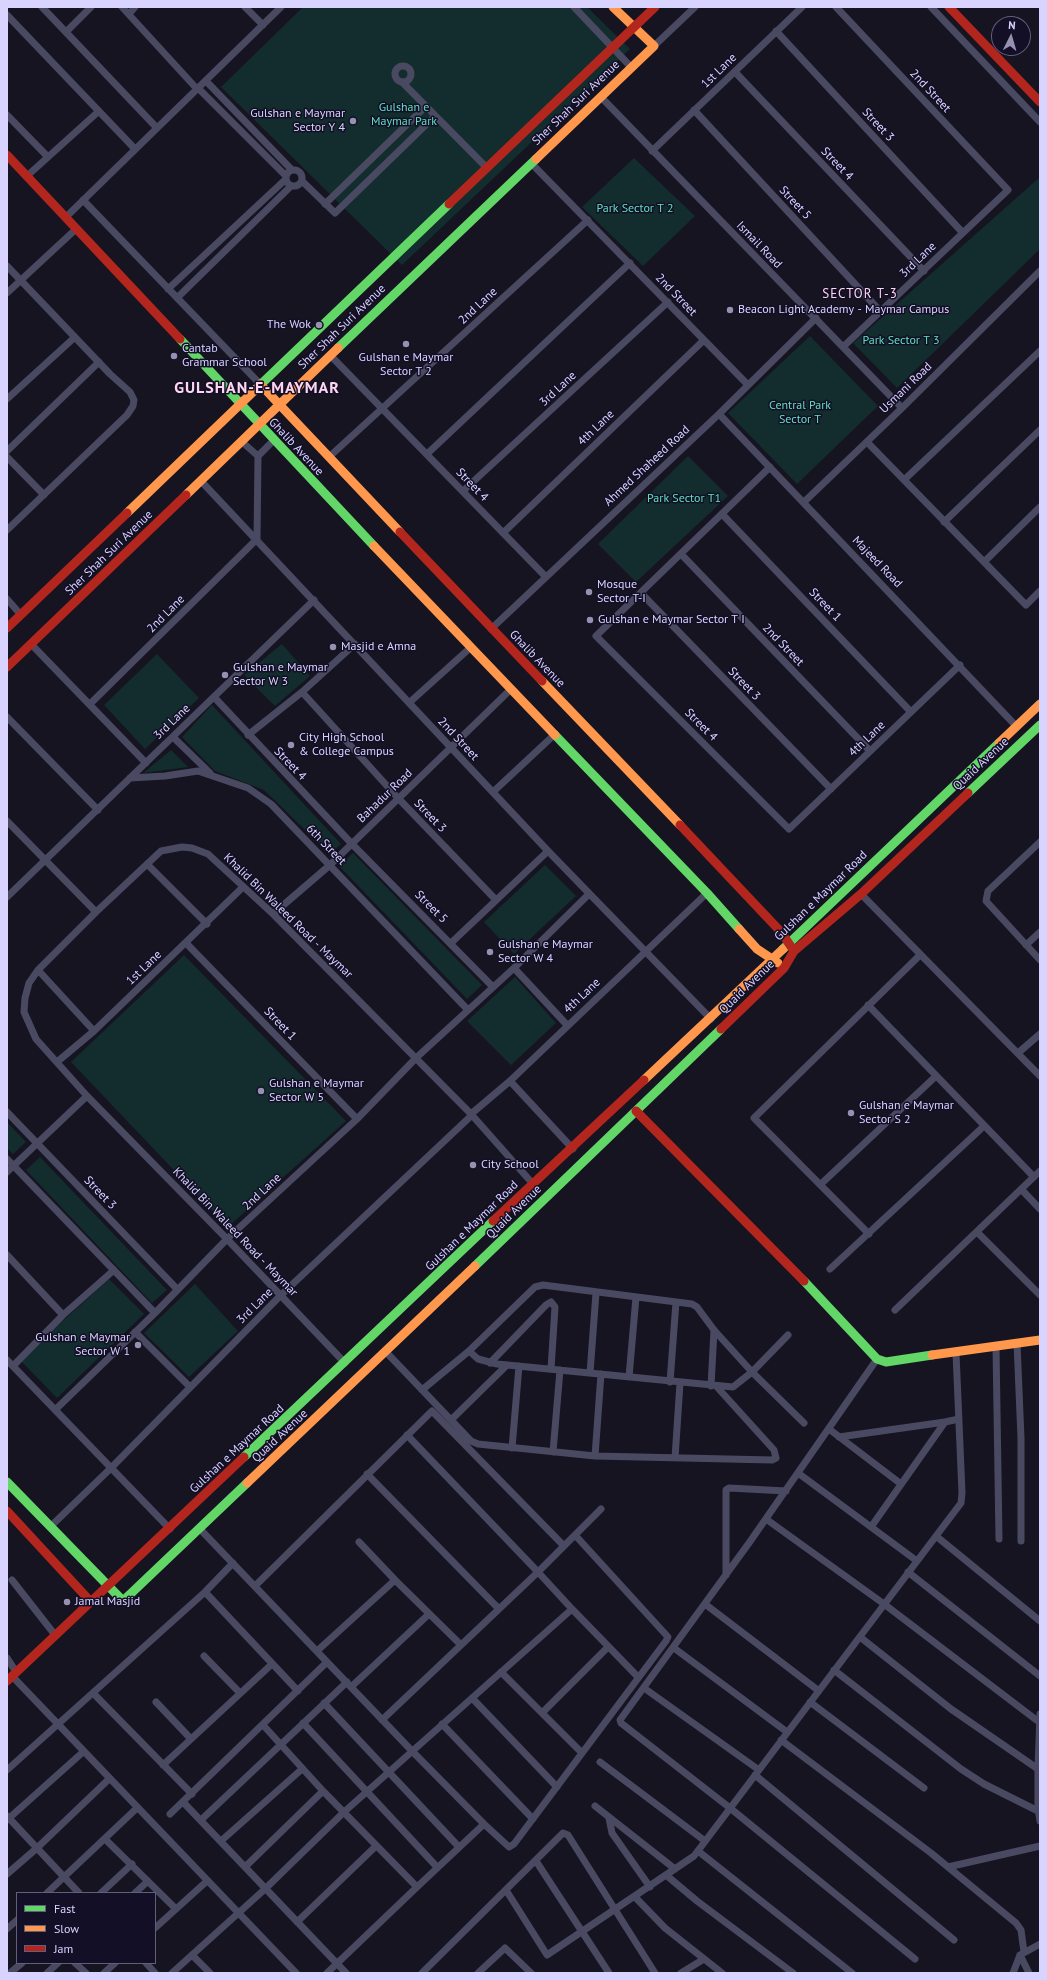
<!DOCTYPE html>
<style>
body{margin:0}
#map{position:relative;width:1047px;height:1980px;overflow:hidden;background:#161421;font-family:"PT Sans",sans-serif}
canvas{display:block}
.frame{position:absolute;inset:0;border:8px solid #d9d4ff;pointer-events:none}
.legend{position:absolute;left:16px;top:1892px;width:140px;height:72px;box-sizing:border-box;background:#130f26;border:1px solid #625e7d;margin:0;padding:5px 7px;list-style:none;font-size:12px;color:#d9d4ff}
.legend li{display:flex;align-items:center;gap:8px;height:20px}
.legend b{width:20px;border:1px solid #625e7d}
.north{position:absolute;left:991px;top:16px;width:40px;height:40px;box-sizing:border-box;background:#130f26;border:1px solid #625e7d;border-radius:50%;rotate:5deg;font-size:11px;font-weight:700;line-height:16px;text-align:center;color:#d9d4ff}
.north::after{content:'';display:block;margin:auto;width:14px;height:18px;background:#9591b1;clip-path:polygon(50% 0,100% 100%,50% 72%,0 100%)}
</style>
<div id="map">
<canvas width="1047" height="1980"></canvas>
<div class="frame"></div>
<ul class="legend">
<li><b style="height:5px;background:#63d668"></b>Fast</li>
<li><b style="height:5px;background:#ff974d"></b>Slow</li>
<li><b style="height:5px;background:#b3261e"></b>Jam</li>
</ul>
<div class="north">N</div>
</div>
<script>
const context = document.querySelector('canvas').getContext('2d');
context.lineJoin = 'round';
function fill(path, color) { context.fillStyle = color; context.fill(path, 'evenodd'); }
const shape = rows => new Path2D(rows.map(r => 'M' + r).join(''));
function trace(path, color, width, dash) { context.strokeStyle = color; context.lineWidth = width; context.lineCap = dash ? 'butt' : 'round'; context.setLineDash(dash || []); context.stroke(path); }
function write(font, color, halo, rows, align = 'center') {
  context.font = font + ' "PT Sans",sans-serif'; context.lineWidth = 3; context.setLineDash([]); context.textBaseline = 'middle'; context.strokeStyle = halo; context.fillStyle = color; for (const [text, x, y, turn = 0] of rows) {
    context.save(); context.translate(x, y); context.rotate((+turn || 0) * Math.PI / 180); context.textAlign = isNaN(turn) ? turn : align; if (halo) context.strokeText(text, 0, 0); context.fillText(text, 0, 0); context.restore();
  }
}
fill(shape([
 [303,7,587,7,630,49,402,265,221,87],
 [634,158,695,216,643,266,582,207],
 [1040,177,1040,249,897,388,853,343],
 [810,336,878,406,797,484,728,413],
 [688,456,728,496,636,582,598,544],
 [282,644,310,676,275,706,244,675],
 [157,654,199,698,145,749,104,705],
 [212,705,341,844,330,854,264,790,215,771,182,737],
 [171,750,188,767,143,773],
 [353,853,482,985,467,999,339,866],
 [545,865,576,896,514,954,484,922],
 [184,955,346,1121,228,1227,71,1062],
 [515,977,556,1023,511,1065,467,1021],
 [7,1122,26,1142,13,1154,7,1148],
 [40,1157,167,1290,152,1303,26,1170],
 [109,1279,144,1314,57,1398,20,1360],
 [195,1284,238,1331,189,1377,144,1333]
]), '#132c2d');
trace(shape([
 [42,7,157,128],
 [122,7,197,89],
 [245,7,263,25],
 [574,7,631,67],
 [836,7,1008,190,844,346],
 [931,7,1040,122],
 [129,14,135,7],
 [7,15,135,149],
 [776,31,963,233],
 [66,32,91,7],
 [654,46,695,7],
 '395 74a8 8 0 1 1 16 0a8 8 0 1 1-16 0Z',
 [735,72,924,271],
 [206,81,292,170],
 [402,82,486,167],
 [198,88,286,176],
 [601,97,902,408],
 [694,110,880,311],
 [7,115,48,157],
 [652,151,802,7],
 [531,163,748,385],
 '286 178a8 8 0 1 1 16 0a8 8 0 1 1-16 0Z',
 [27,176,99,111],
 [302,181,335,213,435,116],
 [83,200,260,384],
 [325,204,425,107],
 [66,217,281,7],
 [7,266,110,374,130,392,134,400,133,406,127,415,7,530],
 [168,289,286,179],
 [7,293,76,229],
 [177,298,291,186],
 [330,355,545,576],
 [7,399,75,337],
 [719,414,1017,727],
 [241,441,258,456],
 [867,442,1026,605,1040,591],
 [7,451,99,362],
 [427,454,630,263],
 [7,457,44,495],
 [329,457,588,220],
 [770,467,596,636,789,829,960,665],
 [904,480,1040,351],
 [201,481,548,851,711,1019],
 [463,491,668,302],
 [804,502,902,408,1040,271],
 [722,514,911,712],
 [944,522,1040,430],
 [503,533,704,340],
 [257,539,258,456,274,440],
 [681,554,870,751],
 [984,562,1040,507],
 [641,593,831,789],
 [7,599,21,615],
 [491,629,719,414,816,318],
 [31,644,146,763],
 [302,692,398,798,496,900],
 [214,697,352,844,493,987],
 [410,702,470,648],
 [90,704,257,539],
 [7,717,98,810],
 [248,735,302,692,355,644],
 [173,737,210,773],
 [130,778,165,776,198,771,248,788,271,804,468,1010],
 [493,792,554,735],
 [7,821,96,912],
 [1040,842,988,891,986,901,1040,960],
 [147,864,207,924],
 [861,894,1040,1076],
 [7,897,314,600],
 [273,914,330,865,510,690],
 [186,943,357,1119],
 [451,943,548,851],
 [1026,945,1040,932],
 [514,968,567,1025],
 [38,970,94,1031],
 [868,1005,1034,1177],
 [1018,1053,1040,1034],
 [57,1062,94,1031,243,887],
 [510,1081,573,1149],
 [7,1112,177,1289],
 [471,1114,510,1081,707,893],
 [7,1159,155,1313],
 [7,1172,87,1096],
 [821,1184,936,1076],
 [1021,1189,1040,1209],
 [977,1232,1040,1295],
 [869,1234,754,1118,920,955],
 [7,1255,63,1315],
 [830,1269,984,1126],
 [895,1310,1040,1171],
 [135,1332,190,1387],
 [1017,1343,1021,1438,1021,1541],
 [996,1346,999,1539],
 [469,1351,478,1359,497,1364,733,1387,752,1372,788,1335],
 [386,1352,471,1441,478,1444,595,1456,772,1460,776,1458,774,1450,717,1387],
 [877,1359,749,1543,620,1720,621,1723,730,1808,915,1959],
 [7,1360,170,1529],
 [345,1363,227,1239,87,1096,36,1039,24,1012,25,998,29,983,38,970,96,912,161,851,182,847,192,848,208,854,273,914,471,1114,533,1184],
 [490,1363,546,1305,551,1302,555,1307,551,1369],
 [13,1366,63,1315,114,1270],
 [590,1373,596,1293],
 [629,1377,636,1297],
 [670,1382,676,1302],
 [711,1386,714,1330],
 [422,1390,469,1351,535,1287,543,1285,692,1304,697,1307,714,1330,752,1372,804,1423],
 [55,1410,155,1313,227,1239,357,1119,416,1058,514,968,589,894],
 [451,1420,507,1365],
 [829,1429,901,1484],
 [407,1435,538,1572,601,1509],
 [839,1437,945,1422],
 [512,1448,519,1366],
 [553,1452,560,1370],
 [595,1456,601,1374],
 [675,1458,680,1383],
 [798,1473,917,1561],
 [367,1474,499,1609],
 [766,1519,884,1604,1039,1722],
 [50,1527,111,1468,280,1296,472,1115],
 [871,1527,945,1422,959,1419],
 [200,1529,412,1751,484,1824,509,1847,514,1844,666,1641,668,1637,575,1535],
 [936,1536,1040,1621],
 [359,1542,395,1580],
 [908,1572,1040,1676],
 [726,1575,726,1490,729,1488,786,1491],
 [12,1580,55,1635],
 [255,1586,432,1411,564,1546],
 [205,1592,298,1691],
 [705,1604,819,1691],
 [572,1609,638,1677],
 [860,1637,951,1709,1038,1769],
 [674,1648,787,1732],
 [317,1651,395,1580,461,1645],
 [204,1656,240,1693],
 [7,1658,16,1672],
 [834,1670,961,1769,984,1784,1038,1811],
 [501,1672,582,1753],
 [12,1676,296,1973],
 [351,1687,429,1614],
 [644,1688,759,1770],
 [93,1693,192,1794],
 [472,1698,557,1787],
 [156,1702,191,1739],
 [810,1702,924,1788],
 [324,1703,459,1847],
 [542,1713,608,1647],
 [1040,1714,1038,1769,1038,1808,1040,1821],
 [303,1723,437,1867],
 [442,1724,533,1819],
 [263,1725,323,1791],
 [781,1740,931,1853,1016,1923,1021,1930,1024,1952],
 [600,1762,705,1841],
 [163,1765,272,1664],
 [7,1770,205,1592,233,1563],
 [755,1775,954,1940],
 [183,1802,346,1973],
 [595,1806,675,1869],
 [170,1814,327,1662],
 [7,1816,79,1893],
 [609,1818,612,1833,650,1887],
 [7,1820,83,1752],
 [201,1820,347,1682],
 [105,1839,176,1909],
 [221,1841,302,1769],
 [698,1851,852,1973],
 [536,1861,609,1973],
 [245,1867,323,1791,417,1887,327,1973],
 [948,1867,1040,1846],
 [7,1874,37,1848,109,1779],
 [666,1875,697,1901,793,1973],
 [417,1887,484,1824],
 [506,1890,547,1955,694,1856,961,1503,962,1493,956,1353],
 [47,1893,137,1808],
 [101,1893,132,1864],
 [135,1893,148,1881],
 [635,1897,665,1928,722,1973],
 [297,1922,376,1846],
 [155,1928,207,1881],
 [7,1929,17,1920],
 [192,1955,210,1973],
 [1020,1955,1029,1973],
 [75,1963,86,1973],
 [146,1963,155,1973],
 [10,1973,22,1963],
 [47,1973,58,1963],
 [104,1973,115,1963],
 [172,1973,265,1889,344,1812,572,1609,538,1572,382,1720],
 [422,1973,563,1833,568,1835,655,1973],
 [478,1973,505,1948,531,1973],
 [681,1973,704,1959],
 [1013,1973,1020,1955,1040,1944]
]), '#4a4962', 7);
trace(shape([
 [180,339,374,546],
 [338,348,536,159],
 [256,389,449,204],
 [555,735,707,893,739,929],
 [968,793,1040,725],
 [783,949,999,743],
 [475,1266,721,1029],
 [804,1281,877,1359,886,1362,932,1355],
 [244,1457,493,1221],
 [7,1482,123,1601,247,1483]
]), '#63d668', 9);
trace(shape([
 [536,159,654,46,613,7],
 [260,384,400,532],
 [186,495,338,348],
 [127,513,256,389],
 [374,546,555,735],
 [542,681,680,825],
 [999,743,1040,704],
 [739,929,757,949,778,963],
 [644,1080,783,949],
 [932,1355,1040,1340],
 [247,1483,475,1266]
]), '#ff974d', 9);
trace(shape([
 [949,7,1040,102],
 [7,155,180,339],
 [449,204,655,7],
 [400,532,542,681],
 [7,628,127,513],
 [7,667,186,495],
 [680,825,781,932,792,948],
 [721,1029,784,968,794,951,861,894,968,793],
 [636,1111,804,1281],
 [493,1221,644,1080],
 [7,1511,91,1602],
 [7,1681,244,1457]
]), '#b3261e', 9);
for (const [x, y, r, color] of [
 [353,121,4,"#9591b1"],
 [730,310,4,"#9591b1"],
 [319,325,4,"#9591b1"],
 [406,344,4,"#9591b1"],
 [174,356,4,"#9591b1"],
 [589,592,4,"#9591b1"],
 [590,620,4,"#9591b1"],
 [333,647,4,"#9591b1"],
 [225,675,4,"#9591b1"],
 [291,745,4,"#9591b1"],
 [490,952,4,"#9591b1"],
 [261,1091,4,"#9591b1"],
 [851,1113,4,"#9591b1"],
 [473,1165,4,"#9591b1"],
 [138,1345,4,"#9591b1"],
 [67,1602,4,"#9591b1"]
]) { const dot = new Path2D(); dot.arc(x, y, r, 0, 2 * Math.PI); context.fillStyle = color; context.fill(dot); trace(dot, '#130f26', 1.5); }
write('12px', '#d9d4ff', '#130f26', [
 ["1st Lane",719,71,-44],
 ["2nd Street",930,91,47],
 ["Sher Shah Suri Avenue",576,103,-44],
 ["Street 3",878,125,47],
 ["Street 4",837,164,46],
 ["Street 5",795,203,47],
 ["Ismail Road",759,245,46],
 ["3rd Lane",918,260,-44],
 ["2nd Street",676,295,46],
 ["2nd Lane",478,306,-43],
 ["Sher Shah Suri Avenue",342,327,-44],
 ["Usmani Road",906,388,-44],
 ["3rd Lane",558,389,-43],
 ["4th Lane",596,428,-44],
 ["Ghalib Avenue",296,447,47],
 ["Ahmed Shaheed Road",647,466,-43],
 ["Street 4",472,485,46],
 ["Sher Shah Suri Avenue",109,553,-44],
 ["Majeed Road",877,562,46],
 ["Street 1",825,605,46],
 ["2nd Lane",166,614,-45],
 ["2nd Street",783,645,46],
 ["Ghalib Avenue",537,659,46],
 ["Street 3",744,684,46],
 ["3rd Lane",172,722,-44],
 ["Street 4",701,725,45],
 ["2nd Street",458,739,47],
 ["4th Lane",867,739,-44],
 ["Street 4",290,764,46],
 ["Quaid Avenue",981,764,-43],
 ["Bahadur Road",385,796,-44],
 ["Street 3",430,816,46],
 ["6th Street",326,845,46],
 ["Gulshan e Maymar Road",821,896,-44],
 ["Street 5",431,907,45],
 ["Khalid Bin Waleed Road - Maymar",288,916,44],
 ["1st Lane",144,968,-44],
 ["Quaid Avenue",747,987,-44],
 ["4th Lane",582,996,-43],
 ["Street 1",280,1024,46],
 ["2nd Lane",262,1192,-43],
 ["Street 3",100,1193,46],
 ["Quaid Avenue",514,1212,-44],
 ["Gulshan e Maymar Road",472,1226,-44],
 ["Khalid Bin Waleed Road - Maymar",235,1232,46],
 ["3rd Lane",255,1306,-45],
 ["Quaid Avenue",280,1436,-43],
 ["Gulshan e Maymar Road",237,1449,-43]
]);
write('12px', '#5fe0c0', '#130f26', [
 ["Gulshan e",404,108],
 ["Maymar Park",404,122],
 ["Park Sector T 2",635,209],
 ["Park Sector T 3",901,341],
 ["Central Park",800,406],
 ["Sector T",800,420],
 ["Park Sector T1",684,499]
]);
write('12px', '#d9d4ff', '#130f26', [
 ["Gulshan e Maymar",345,114,"right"],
 ["Sector Y 4",345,128,"right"],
 ["Beacon Light Academy - Maymar Campus",738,310],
 ["The Wok",311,325,"right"],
 ["Cantab",182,349],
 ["Grammar School",182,363],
 ["Gulshan e Maymar",406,358,"center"],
 ["Sector T 2",406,372,"center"],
 ["Mosque",597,585],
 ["Sector T-I",597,599],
 ["Gulshan e Maymar Sector T I",598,620],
 ["Masjid e Amna",341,647],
 ["Gulshan e Maymar",233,668],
 ["Sector W 3",233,682],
 ["City High School",299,738],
 ["& College Campus",299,752],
 ["Gulshan e Maymar",498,945],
 ["Sector W 4",498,959],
 ["Gulshan e Maymar",269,1084],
 ["Sector W 5",269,1098],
 ["Gulshan e Maymar",859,1106],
 ["Sector S 2",859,1120],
 ["City School",481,1165],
 ["Gulshan e Maymar",130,1338,"right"],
 ["Sector W 1",130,1352,"right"],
 ["Jamal Masjid",75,1602]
], 'left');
context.letterSpacing = '1px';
write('13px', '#ffd6f0', '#130f26', [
 ["SECTOR T-3",860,294]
]);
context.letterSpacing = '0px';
context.letterSpacing = '1px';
write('bold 16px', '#ffd6f0', '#130f26', [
 ["GULSHAN-E-MAYMAR",257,388]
]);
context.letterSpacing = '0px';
</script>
